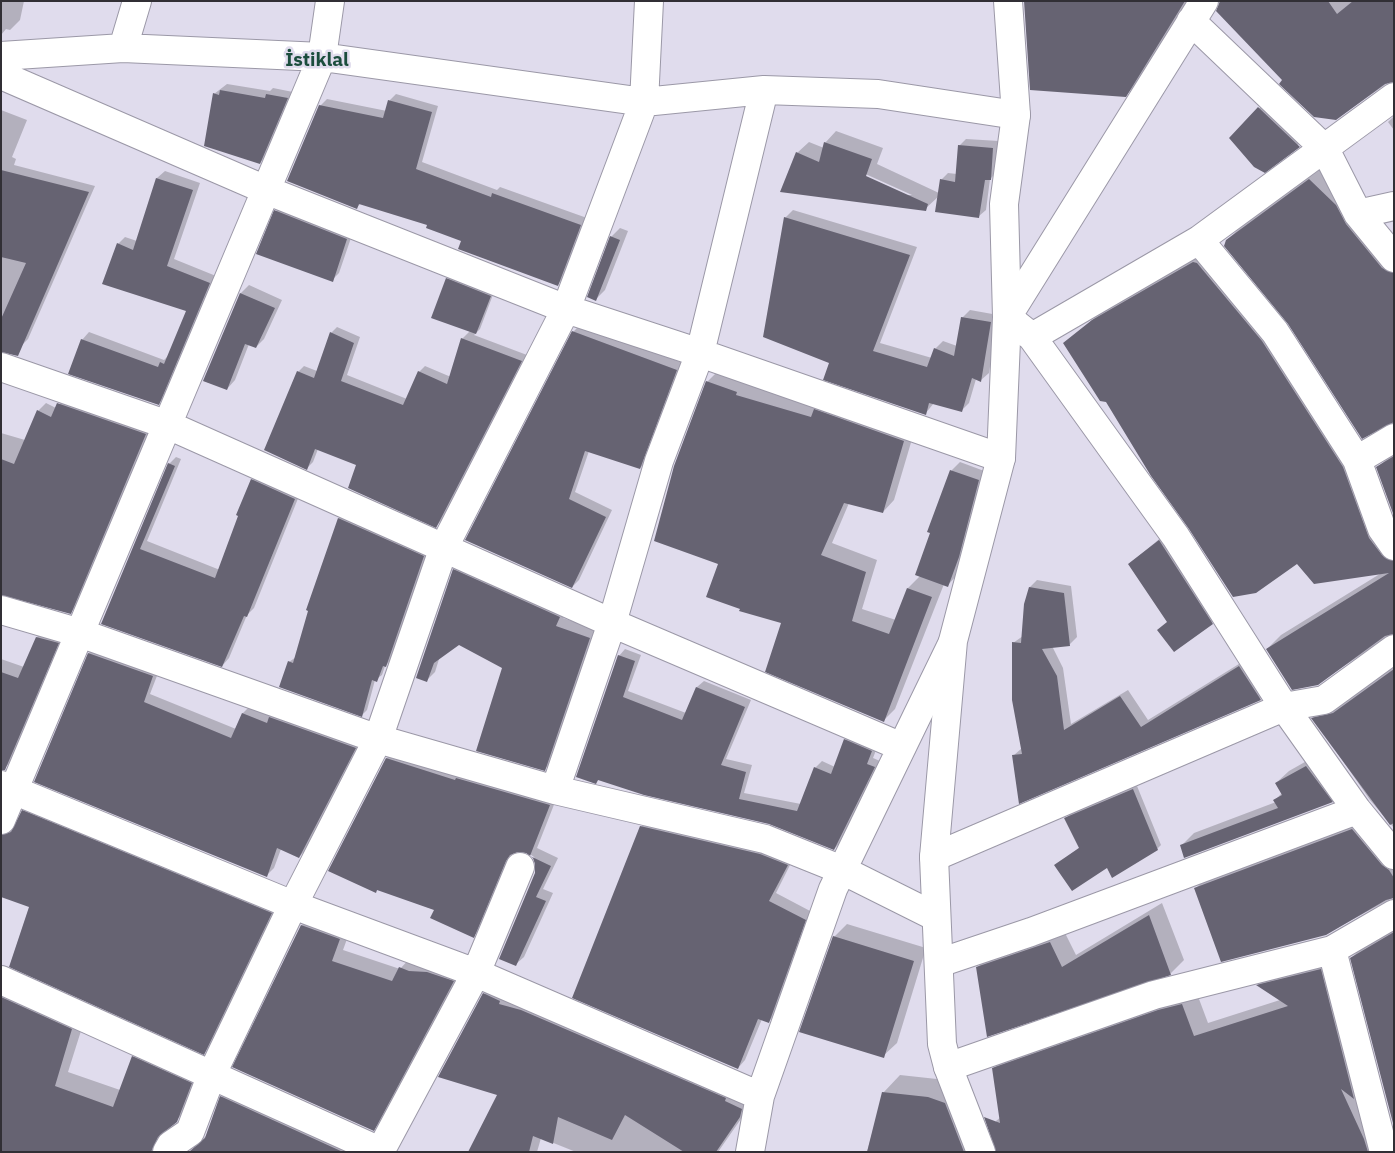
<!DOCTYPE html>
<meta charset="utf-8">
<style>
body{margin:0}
#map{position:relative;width:1395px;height:1153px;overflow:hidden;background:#e0dced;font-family:"IBM Plex Sans",sans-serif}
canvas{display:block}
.frame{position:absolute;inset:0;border:2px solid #312f35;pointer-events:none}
</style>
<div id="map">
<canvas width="1395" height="1153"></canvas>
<div class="frame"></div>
</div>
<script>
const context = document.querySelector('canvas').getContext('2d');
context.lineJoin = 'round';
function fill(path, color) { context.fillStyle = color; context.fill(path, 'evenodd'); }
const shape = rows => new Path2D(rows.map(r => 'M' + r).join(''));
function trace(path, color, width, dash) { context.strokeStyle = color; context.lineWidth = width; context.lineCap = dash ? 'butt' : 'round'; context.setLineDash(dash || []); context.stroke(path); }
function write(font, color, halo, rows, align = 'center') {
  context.font = font + ' "IBM Plex Sans",sans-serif'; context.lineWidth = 5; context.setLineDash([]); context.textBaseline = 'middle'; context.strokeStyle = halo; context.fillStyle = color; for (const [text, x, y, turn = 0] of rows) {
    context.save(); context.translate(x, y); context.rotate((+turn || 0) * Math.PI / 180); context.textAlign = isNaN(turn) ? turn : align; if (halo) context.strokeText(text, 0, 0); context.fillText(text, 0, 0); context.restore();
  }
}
fill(shape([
 [1,1,24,1,20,20,10,30,6,29,1,35],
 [1025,1,1190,1,1142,79,1126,95],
 [1221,1,1394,1,1392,80,1336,119,1284,80],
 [227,84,270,91,273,88,293,92,266,156,260,163,214,94],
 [396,94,438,106,422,162,497,190,500,187,587,218,565,277,558,284,429,224,361,203,356,208,320,106,327,99,387,111,390,100],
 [1268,99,1308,137,1264,171,1231,138],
 [1,110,27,120,12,157,16,159,14,165,95,186,28,339,21,346,1,337],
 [1394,116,1394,130,1388,122],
 [836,131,883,148,877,164,939,193,941,180,948,173,957,174,959,146,966,139,999,141,997,172,990,179,986,210,979,216,939,196,925,209,797,153,809,142,824,148,825,143],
 [861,172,912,195,906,195,860,175],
 [1326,164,1394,247,1394,421,1289,323,1227,240,1244,224],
 [165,171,200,183,174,259,216,276,166,396,158,404,82,340,89,332,164,360,168,356,188,311,118,244,125,237,137,241,157,178],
 [282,204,353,232,339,273,332,280,276,211],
 [793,210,917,247,880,343,932,358,935,349,943,341,957,346,962,318,970,310,998,315,989,373,981,380,976,379,969,403,961,411,934,403,925,414,831,362,785,218],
 [620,228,628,231,605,290,596,299,611,237],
 [1208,248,1394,537,1394,633,1317,684,1267,649,1281,635,1383,572,1297,562,1107,401,1065,344,1108,306],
 [451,275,494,292,480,329,474,335,527,355,442,520,436,526,358,464,318,449,313,462,307,468,298,372,304,366,317,371,331,333,337,327,360,337,347,375,407,399,419,372,425,366,451,377,462,339,470,331,447,279],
 [249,285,282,300,264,339,256,347,249,344,235,380,227,389,204,381,241,293],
 [580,325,683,363,647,461,640,468,589,451,575,492,612,510,579,580,572,587,467,540,573,332],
 [719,370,915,429,894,500,883,512,849,503,832,543,877,560,862,609,896,620,908,588,921,575,932,532,929,531,952,470,960,462,987,472,956,576,948,585,944,584,895,709,883,721,783,623,741,608,720,563,707,382],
 [66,396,153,426,78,605,70,613,1,593,1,433,25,440,38,411,46,403,56,408],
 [1394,452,1394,512,1378,467],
 [176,457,181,459,147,541,220,570,252,480,260,473,301,491,254,608,247,615,229,658,222,666,102,623,169,464],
 [344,513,429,551,391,660,385,666,382,675,375,680,367,710,362,715,289,662,296,657,339,518],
 [1163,536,1216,619,1212,623,1168,622,1129,564],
 [462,562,567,609,563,618,598,630,553,761,545,769,504,667,458,643,440,656,435,672,427,680,454,570],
 [1037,580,1071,586,1077,637,1070,644,1052,646,1063,668,1071,724,1128,690,1148,720,1247,659,1267,692,1260,699,1020,802,1013,756,1022,748,1013,643,1023,636,1030,587],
 [47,627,68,633,15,759,1,770,1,659,24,667,37,637],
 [97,645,160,668,150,694,236,729,243,713,250,706,363,740,307,849,299,857,281,849,274,868,266,876,36,781,89,653],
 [625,649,641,655,628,691,686,713,697,687,704,681,751,700,726,759,752,765,744,793,801,804,815,768,822,761,835,767,845,740,852,734,878,745,873,758,880,761,841,842,834,849,769,823,599,779,596,782,619,656],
 [1394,666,1394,828,1370,800,1313,718,1326,704],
 [395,750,557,797,537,848,558,858,543,889,553,893,524,957,516,964,537,864,534,857,527,852,517,850,513,852,481,929,473,936,435,910,378,889,375,892,330,871,387,758],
 [1319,754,1344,789,1332,801,1181,846,1194,833,1276,802,1275,800,1282,793,1276,783,1289,771],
 [1137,786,1161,845,1157,849,1107,866,1056,865,1080,847,1066,818,1070,814],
 [33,801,281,903,214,1043,204,1053,31,906,1,896,1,822,6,825,15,825,23,811],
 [1366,815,1394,848,1394,897,1326,934,1196,888,1210,874],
 [648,819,794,857,776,893,812,912,776,1014,769,1021,762,1019,745,1060,738,1068,641,827],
 [1162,903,1184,960,1170,974,977,968,990,954,1063,929,1076,955],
 [313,914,351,928,343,950,400,969,412,956,464,970,385,1118,373,1130,302,925],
 [847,924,926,948,897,1043,883,1056,834,937],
 [1394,927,1394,1122,1351,958,1366,944],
 [1335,956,1391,1152,1007,1152,996,1121,1001,1117,993,1069,1007,1055,1196,991,1208,1023,1280,1000,1258,985,1271,972],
 [1,975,86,1015,68,1072,120,1090,133,1057,147,1043,205,1069,191,1106,167,1129,165,1138,174,1152,1,1152],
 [496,982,752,1103,718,1152,576,1152,541,1138,537,1152,469,1152,499,1094,484,994],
 [900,1075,946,1080,988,1152,867,1152,883,1093],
 [236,1083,379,1152,189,1152,206,1136,221,1097]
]), '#0003');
fill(shape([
 [1024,1,1185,1,1126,97,1030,90],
 [1220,1,1328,1,1337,14,1353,1,1394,1,1394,82,1385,84,1336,120,1314,117,1279,84,1282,80,1216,11],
 [220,90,265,98,266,94,288,98,260,164,204,146,213,93,219,95],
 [388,100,432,112,416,169,491,197,492,193,581,225,558,286,458,249,461,241,426,228,427,225,359,204,357,209,287,181,319,105,383,118],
 [1258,107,1300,147,1265,173,1254,167,1229,138],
 [824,142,872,159,866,176,928,204,926,211,780,192,796,152,819,162],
 [958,145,993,148,991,180,985,180,979,218,935,212,940,179,955,182],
 [1,170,89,192,18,356,1,352,1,319,26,263,1,257],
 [156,178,193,190,167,266,210,283,159,405,68,374,81,339,158,367,160,362,164,364,186,311,102,284,117,243,133,250],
 [1309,179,1336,205,1346,224,1382,268,1394,273,1394,422,1362,439,1288,324,1224,246,1226,240],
 [274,210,347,239,333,282,256,254],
 [784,217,910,255,873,351,927,367,934,348,954,356,961,317,991,322,981,382,972,378,962,412,929,403,926,415,823,380,829,363,763,337],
 [610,236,620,240,596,301,587,297],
 [1193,262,1197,263,1262,341,1343,467,1369,538,1382,555,1394,561,1394,634,1385,636,1318,685,1292,690,1266,649,1389,573,1314,584,1297,564,1256,593,1233,597,1189,529,1151,476,1106,402,1100,401,1063,343,1092,320],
 [446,278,491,296,476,334,431,318],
 [240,293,275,308,256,348,245,344,227,390,203,381],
 [572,331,677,370,640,469,585,451,569,499,606,517,572,588,465,540],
 [330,332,354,343,341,381,403,405,418,371,447,384,461,338,522,361,436,528,348,488,356,465,315,449,307,470,264,450,297,371,314,378],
 [706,381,737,392,736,395,811,417,814,409,904,441,883,513,844,503,821,555,866,572,852,621,889,634,907,588,932,597,884,722,765,672,781,623,739,611,740,609,706,597,718,564,654,541,674,466],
 [57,403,146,434,71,614,1,595,1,459,14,464,37,410,51,417],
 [1394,456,1394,516,1376,467],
 [168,463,175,466,140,549,215,578,238,516,236,515,251,479,295,499,247,617,244,616,222,667,101,624],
 [950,470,979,480,959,557,948,587,915,575,930,533,927,532],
 [338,518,424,556,386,667,383,666,377,682,372,680,362,717,279,687,288,661,293,663,308,611,306,610],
 [1159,540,1213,624,1174,652,1157,630,1167,622,1128,564],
 [453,569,560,617,556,626,590,638,545,771,476,751,502,668,459,645,434,663,427,682,416,678],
 [1029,587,1064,593,1070,646,1042,649,1057,676,1064,730,1120,696,1141,727,1239,666,1261,700,1019,804,1012,755,1022,754,1012,700,1012,642,1021,643,1024,604],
 [36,637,59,643,5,770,1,770,1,672,18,678],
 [88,653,153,676,144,702,231,738,242,713,267,723,269,717,356,748,299,858,277,848,267,877,34,782],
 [618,655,635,661,623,697,682,720,696,687,745,707,721,765,746,772,739,799,797,811,814,767,831,774,844,739,872,751,867,764,875,767,834,850,769,824,644,795,598,780,596,784,576,777],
 [1394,669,1394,823,1390,825,1311,718,1333,713],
 [386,758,455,780,456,778,550,805,530,856,551,866,536,897,546,901,516,966,499,959,535,873,535,864,533,858,526,853,518,852,510,855,506,861,474,938,430,918,434,910,377,890,376,893,328,871],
 [1306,766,1333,802,1184,858,1180,845,1278,808,1273,800,1282,795,1275,783],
 [1133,789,1158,850,1112,878,1107,868,1072,891,1054,865,1079,848,1064,818],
 [22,810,272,913,204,1055,9,967,29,907,1,897,1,835,11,832],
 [640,826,760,854,788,865,769,901,806,920,769,1023,758,1019,738,1069,572,998],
 [1352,829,1382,865,1389,870,1394,878,1394,898,1386,900,1326,935,1221,962,1194,888],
 [1149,915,1171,975,987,1037,976,967,1050,942,1062,967],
 [301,925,340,939,332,961,392,981,399,967,409,971,427,972,454,981,374,1131,232,1067],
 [1394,932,1394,1127,1350,958],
 [833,936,914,961,884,1058,799,1032],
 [1321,969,1354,1099,1341,1089,1364,1139,1368,1152,996,1152,984,1117,1000,1123,992,1068,1158,1010,1182,1004,1194,1036,1288,1006,1256,985],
 [483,993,500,1001,499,1004,521,1010,726,1098,725,1101,742,1109,740,1117,716,1152,684,1152,625,1115,612,1140,558,1117,553,1144,533,1136,529,1152,468,1152,497,1095,438,1077],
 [1,997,72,1029,55,1086,113,1107,132,1056,192,1083,177,1122,158,1137,151,1152,1,1152],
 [882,1092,928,1097,945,1103,964,1152,867,1152],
 [220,1096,343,1152,189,1152,205,1138]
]), '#666372');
const street = shape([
 [1204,1,1007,317,1032,337,1199,240,1394,97],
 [1191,21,1325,149,1358,214,1394,258],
 [123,48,137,1],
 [1,56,123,48,322,57,644,102,764,90,878,94,1016,115],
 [1,75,266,190,566,309,700,353,1001,458],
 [1358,214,1394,206],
 [1199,240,1275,332,1357,460,1382,529,1394,546],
 [1032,337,1176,537,1284,707,1357,810,1394,855],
 [1,367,168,425,612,623,902,747],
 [1357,460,1394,438],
 [1,610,80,633,378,739,555,790,765,839,842,870,936,917],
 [1,785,293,905,476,973,760,1096],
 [555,790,612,623,659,461,700,353,764,90],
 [1,820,322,57,330,1],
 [934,857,1284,707,1324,700,1394,649],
 [1332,950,1384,1152],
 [939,963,1031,932,1357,810],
 [1,980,382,1152],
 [948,1067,1154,995,1332,950,1394,914],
 [167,1152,171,1145,190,1132,212,1074,293,905,378,739,444,547,566,309,644,102,649,1],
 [380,1152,476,973,520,867],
 [750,1152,760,1096,833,889,952,644]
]);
const secondary = shape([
 [981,1152,948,1067,942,1044,934,857,953,641,1001,458,1007,317,1004,204,1016,115,1008,1]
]);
trace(street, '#9b98a7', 30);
trace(secondary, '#9b98a7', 30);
trace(street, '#fff', 28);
trace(secondary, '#fff', 28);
write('bold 19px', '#1b4d3d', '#e0dced', [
 ["İstiklal",317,61]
]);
</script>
